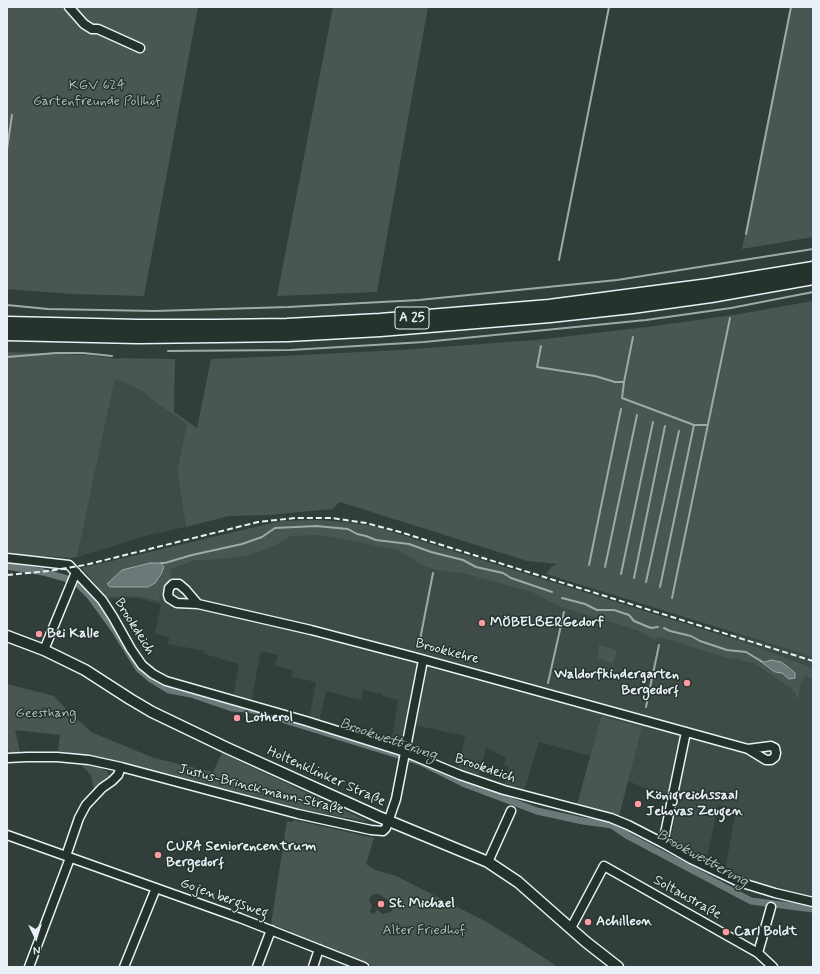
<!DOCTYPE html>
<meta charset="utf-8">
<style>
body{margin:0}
#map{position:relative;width:820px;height:974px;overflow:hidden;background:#323e39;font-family:Mynerve,sans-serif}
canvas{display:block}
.frame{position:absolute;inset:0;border:8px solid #e8f1f8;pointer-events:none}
.north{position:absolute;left:16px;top:918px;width:40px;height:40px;-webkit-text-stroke:3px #26332d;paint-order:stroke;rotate:176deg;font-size:11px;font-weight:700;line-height:16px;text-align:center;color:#e8f1f8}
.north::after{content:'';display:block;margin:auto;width:14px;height:18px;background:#e8f1f8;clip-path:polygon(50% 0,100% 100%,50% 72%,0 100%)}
</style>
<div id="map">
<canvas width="820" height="974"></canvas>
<div class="frame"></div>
<div class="north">N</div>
</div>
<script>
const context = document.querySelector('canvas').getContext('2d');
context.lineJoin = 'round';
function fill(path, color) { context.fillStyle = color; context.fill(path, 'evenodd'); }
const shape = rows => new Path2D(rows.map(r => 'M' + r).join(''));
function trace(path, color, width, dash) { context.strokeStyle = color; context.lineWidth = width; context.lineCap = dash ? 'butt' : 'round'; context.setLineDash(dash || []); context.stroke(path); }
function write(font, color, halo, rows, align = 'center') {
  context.font = font + ' Mynerve,sans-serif'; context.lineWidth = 3; context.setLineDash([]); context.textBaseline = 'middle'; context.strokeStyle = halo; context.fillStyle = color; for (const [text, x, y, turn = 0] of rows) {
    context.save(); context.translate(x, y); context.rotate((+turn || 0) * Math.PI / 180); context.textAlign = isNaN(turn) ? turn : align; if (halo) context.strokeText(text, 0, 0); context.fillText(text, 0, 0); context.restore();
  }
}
fill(shape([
 [115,379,141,390,155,402,187,424,177,471,186,527,153,534,77,557],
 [317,520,352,523,373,526,734,639,736,634,813,657,813,898,782,892,742,880,725,871,736,809,718,805,706,862,688,854,670,843,678,802,628,781,641,727,601,716,590,756,539,742,524,791,504,785,509,767,504,764,506,758,486,747,479,776,458,769,465,736,405,723,400,747,391,744,398,700,382,696,382,694,363,690,361,700,326,691,319,722,309,719,316,682,291,677,293,670,275,666,278,655,261,651,251,702,233,696,239,664,204,654,205,651,168,644,169,637,155,634,161,604,137,598,108,599,82,568,281,521]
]), '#3f4b46');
fill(shape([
 [7,7,198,7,144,296,72,294,7,289],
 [333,7,428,7,377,292,277,296],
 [790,7,813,7,813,237,742,249],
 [813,301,813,657,546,574,551,567,557,564,527,561,340,502,332,509,270,515,229,516,186,527,177,471,187,424,155,402,141,390,115,379,77,557,71,558,21,555,7,552,7,352,86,355,119,359,119,358,175,359,174,412,197,428,211,359,262,357,400,350,536,340,647,327,733,315],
 [317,520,352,523,373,526,734,639,813,668,813,679,805,676,801,683,798,700,795,693,789,687,754,663,746,662,739,659,727,658,663,638,658,637,655,639,651,638,637,630,558,606,532,592,463,573,441,571,424,566,398,550,344,539,316,535,291,536,276,545,247,556,209,560,195,560,171,569,172,578,165,586,158,601,137,596,106,597,82,568,281,521],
 [150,563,161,563,148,587,110,587,107,584,131,568],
 [599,645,617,650,613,664,602,659,597,659],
 [7,684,54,696,67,710,91,732,154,758,213,772,222,753,369,822,300,809,121,763,90,756,58,751,60,735,15,730,20,752,10,753,7,748],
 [601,716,642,727,619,816,577,805],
 [80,764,99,767,108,772,109,777,94,791,91,775],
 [294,820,374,838,366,864,376,870,396,876,485,921,518,941,558,967,374,967,322,946,321,944,290,933,290,931,271,924,287,821,292,822],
 [373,894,379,894,391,902,393,907,391,912,383,914,377,910,374,914,371,913,370,911,372,907,369,899]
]), '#495651');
const water = shape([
 [150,563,161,563,164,567,161,574,155,583,148,587,110,587,107,584,122,570,150,563],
 [771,660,781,662,788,667,795,673,795,678,789,679,782,673,775,672,760,661,765,662,771,660]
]);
fill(water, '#6d7978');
trace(water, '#9ea9ab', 1);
trace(shape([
 [7,149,12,115],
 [746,234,791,7],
 [559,260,609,7],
 [7,305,48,309,155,311,288,307,419,300,617,280,813,249],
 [633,337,624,382,622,398,694,425,708,425],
 [541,346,537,367,595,376,615,382,624,382],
 [168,351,290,350,424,342,646,320,731,308,813,292],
 [7,357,56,353,83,353,112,356],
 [161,563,165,563,192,555,242,544,262,537,275,528,316,526,348,529,357,534,366,536,376,540,409,544,431,552,463,560,476,567,503,573,511,578,552,592],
 [589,565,621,409],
 [605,567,637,415],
 [621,574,653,422],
 [634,578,665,426],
 [646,582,679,431],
 [660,587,694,425],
 [562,598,585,604,597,610,614,610,629,615,634,621,651,628,658,627],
 [672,598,730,318],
 [664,628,670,631,691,636,700,641,727,650,746,652,761,661],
 [419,645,433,573],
 [548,683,564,612],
 [646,707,659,645]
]), '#9ea9ab', 2);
trace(shape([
 [7,566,43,572,68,579,76,582,90,596,114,629,139,669,151,679,169,690,191,694,232,708,249,709,421,762,465,784,537,811,583,821,612,825,628,836,751,901,813,909]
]), '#6d7978', 7);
const minor = shape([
 [69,7,84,24,92,29,98,29,140,48],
 [7,558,69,565,102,600,113,617,131,649,142,665,153,674,166,681,306,721,405,752,460,775,504,790,611,818,628,825,663,843,691,859,739,882,775,893,813,902],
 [198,604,186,590,179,584,173,584,169,588,168,595,169,598,177,603,198,604,311,630,414,657,748,749,771,746,775,748,776,753,775,757,771,760,766,760,748,749],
 [44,650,76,572],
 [7,758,27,757,57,757,89,760,121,767,298,814,371,830,383,831,386,828,396,799,423,660],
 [7,835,240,918,364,967],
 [663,843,686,732],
 [66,856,79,818,86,805,102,788,112,781,118,775,121,767],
 [488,862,511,811],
 [571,928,604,866,758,953,773,967],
 [758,953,771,907],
 [29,967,70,858],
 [124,967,156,888],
 [257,967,271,930],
 [313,967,319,949]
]);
const major = shape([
 [7,636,44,650,85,670,130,699,152,712,227,748,377,816,488,862,518,882,586,942,618,967]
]);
const highway = shape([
 [7,323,138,326,216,326,287,325,380,320,549,306,709,285,813,268],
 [7,334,138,337,216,336,288,335,380,330,550,316,632,307,711,296,813,278]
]);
trace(minor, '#e8f1f8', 11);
trace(major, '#e8f1f8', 13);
trace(highway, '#e8f1f8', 15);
trace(minor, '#26332d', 8);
trace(major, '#26332d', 10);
trace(highway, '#26332d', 12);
trace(shape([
 [7,575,49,571,85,565,258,522,295,518,332,518,366,523,400,532,813,661]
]), '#e8f1f8', 2, [6, 3]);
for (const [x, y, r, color] of [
 [482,623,4,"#ff9aa2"],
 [39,634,4,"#ff9aa2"],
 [687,683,4,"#ff9aa2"],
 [237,718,4,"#ff9aa2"],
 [638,804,4,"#ff9aa2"],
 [158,855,4,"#ff9aa2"],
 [381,904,4,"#ff9aa2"],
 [588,922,4,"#ff9aa2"],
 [726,932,4,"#ff9aa2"]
]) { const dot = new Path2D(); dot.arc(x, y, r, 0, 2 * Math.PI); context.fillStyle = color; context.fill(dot); trace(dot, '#26332d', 1.5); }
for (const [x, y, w] of [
 [412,318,34]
]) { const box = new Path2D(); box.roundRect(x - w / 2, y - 11, w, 22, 3); context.fillStyle = '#26332d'; context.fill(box); trace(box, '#e8f1f8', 1); }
write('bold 13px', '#e8f1f8', null, [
 ["A 25",412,318]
]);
write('14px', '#b0bbbe', '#26332d', [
 ["KGV 624",97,86],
 ["Gartenfreunde Pollhof",97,102],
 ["Geesthang",46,714],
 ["Alter Friedhof",424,931]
]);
write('bold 14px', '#e8f1f8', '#26332d', [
 ["MÖBELBERGedorf",490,623],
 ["Bei Kalle",47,634],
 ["Waldorfkindergarten",679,675,"right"],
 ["Bergedorf",679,691,"right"],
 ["Lotherol",245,718],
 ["Königreichssaal",646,796],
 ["Jehovas Zeugen",646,812],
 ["CURA Seniorencentrum",166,847],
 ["Bergedorf",166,863],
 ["St. Michael",389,904],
 ["Achilleon",596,922],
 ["Carl Boldt",734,932]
], 'left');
write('14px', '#e8f1f8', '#26332d', [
 ["Brookdeich",134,627,58],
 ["Brookkehre",447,652,15],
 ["Brookdeich",485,769,19],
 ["Holtenklinker Straße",326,777,24],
 ["Justus-Brinckmann-Straße",261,790,14],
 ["Soltaustraße",687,898,29],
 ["Gojenbergsweg",224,899,20]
]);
write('italic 15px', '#b1bbbe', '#26332d', [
 ["Brookwetterung",388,740,19],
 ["Brookwetterung",702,859,29]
]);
</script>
